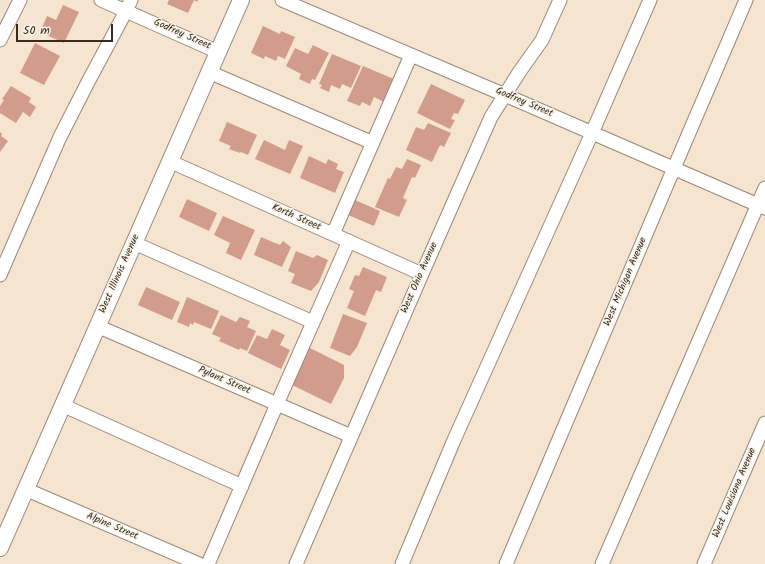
<!DOCTYPE html>
<style>
body{margin:0}
#map{position:relative;width:765px;height:564px;overflow:hidden;background:#f5e5d0;font-family:Kalam,sans-serif}
canvas{display:block}
.scale{position:absolute;left:16px;top:24px;width:97px;height:18px;box-sizing:border-box;border:2px solid #3b2a1e;border-top:0;padding-left:5px;font-size:12px;line-height:14px;white-space:nowrap;color:#3b2a1e;-webkit-text-stroke:3px #f7f3e8;paint-order:stroke}
</style>
<div id="map">
<canvas width="765" height="564"></canvas>
<div class="scale">50 m</div>
</div>
<script>
const context = document.querySelector('canvas').getContext('2d');
context.lineJoin = 'round';
function fill(path, color) { context.fillStyle = color; context.fill(path, 'evenodd'); }
const shape = rows => new Path2D(rows.map(r => 'M' + r).join(''));
function trace(path, color, width, dash) { context.strokeStyle = color; context.lineWidth = width; context.lineCap = dash ? 'butt' : 'round'; context.setLineDash(dash || []); context.stroke(path); }
function write(font, color, halo, rows, align = 'center') {
  context.font = font + ' Kalam,sans-serif'; context.lineWidth = 3; context.setLineDash([]); context.textBaseline = 'middle'; context.strokeStyle = halo; context.fillStyle = color; for (const [text, x, y, turn = 0] of rows) {
    context.save(); context.translate(x, y); context.rotate((+turn || 0) * Math.PI / 180); context.textAlign = isNaN(turn) ? turn : align; if (halo) context.strokeText(text, 0, 0); context.fillText(text, 0, 0); context.restore();
  }
}
fill(shape([
 [169,0,198,0,197,2,194,0,188,13,167,4],
 [63,5,79,12,64,43,40,32,47,16,56,20],
 [263,26,280,34,281,31,295,37,285,59,278,56,276,61,265,56,264,59,251,53],
 [35,43,60,56,44,85,20,73],
 [313,45,329,53,315,80,312,79,310,84,299,79,301,74,286,66,295,48,308,54],
 [332,54,361,66,351,88,342,84,340,89,331,85,329,92,320,88,322,85,319,84],
 [363,66,394,79,384,102,374,97,370,106,362,102,360,106,347,101],
 [431,84,465,100,458,114,454,113,451,119,455,120,450,129,417,113],
 [11,86,31,98,29,102,36,107,30,117,23,112,16,123,0,113,0,106,4,100,2,99],
 [227,122,257,135,248,155,241,152,240,153,229,149,231,146,219,141],
 [428,123,451,133,444,147,440,145,432,162,406,150,416,127,424,130],
 [0,132,2,134,1,136,8,141,0,152],
 [264,140,285,150,289,140,303,146,290,174,255,159],
 [309,156,326,164,328,159,338,164,336,169,344,172,335,193,300,178],
 [407,159,421,165,415,178,412,177,403,198,407,200,399,217,375,207,388,178,390,179,396,167,402,169],
 [187,199,217,213,209,231,179,217],
 [355,200,380,211,374,226,348,215],
 [223,216,255,230,241,260,226,253,230,243,214,235],
 [261,237,280,245,283,241,291,247,282,267,254,255],
 [296,251,313,258,317,255,328,260,319,282,311,291,291,283,295,274,288,271],
 [363,267,387,277,381,292,376,290,365,316,347,308,354,291,349,289,355,275,359,276],
 [146,287,180,302,172,320,138,305],
 [187,297,219,311,211,329,194,322,193,325,190,323,189,327,177,322],
 [343,314,367,323,357,347,350,356,330,348],
 [221,315,236,322,240,317,250,321,247,327,256,331,247,351,240,348,239,350,219,341,221,338,212,334],
 [272,329,285,335,280,345,290,350,281,369,248,353,257,335,267,339],
 [308,347,344,365,344,378,331,404,290,384]
]), '#d19c8b');
const minor = shape([
 [101,0,218,52],
 [282,0,505,95,765,208],
 [0,40,20,0],
 [209,72,373,143],
 [169,161,422,274],
 [333,234,411,55],
 [134,243,313,322],
 [0,275,60,137,88,82,126,11,131,0],
 [97,326,351,436],
 [62,405,242,486],
 [25,489,199,564],
 [208,564,277,404,349,241],
 [296,564,422,274,491,117,520,71,542,40,560,0],
 [402,564,454,440,592,133,650,0],
 [506,564,674,168,746,0],
 [602,564,765,188],
 [704,564,765,423]
]);
const major = shape([
 [0,548,241,0]
]);
trace(minor, '#988877', 15);
trace(major, '#988877', 18);
trace(minor, '#fff', 13);
trace(major, '#fff', 16);
write('10px', '#3b2a1e', '#f7f3e8', [
 ["Godfrey Street",182,35,24],
 ["Godfrey Street",524,103,23],
 ["Kerth Street",296,218,24],
 ["West Illinois Avenue",120,274,-66],
 ["West Ohio Avenue",420,278,-66],
 ["West Michigan Avenue",626,282,-67],
 ["Pylant Street",224,381,23],
 ["West Louisiana Avenue",735,493,-67],
 ["Alpine Street",112,527,23]
]);
</script>
